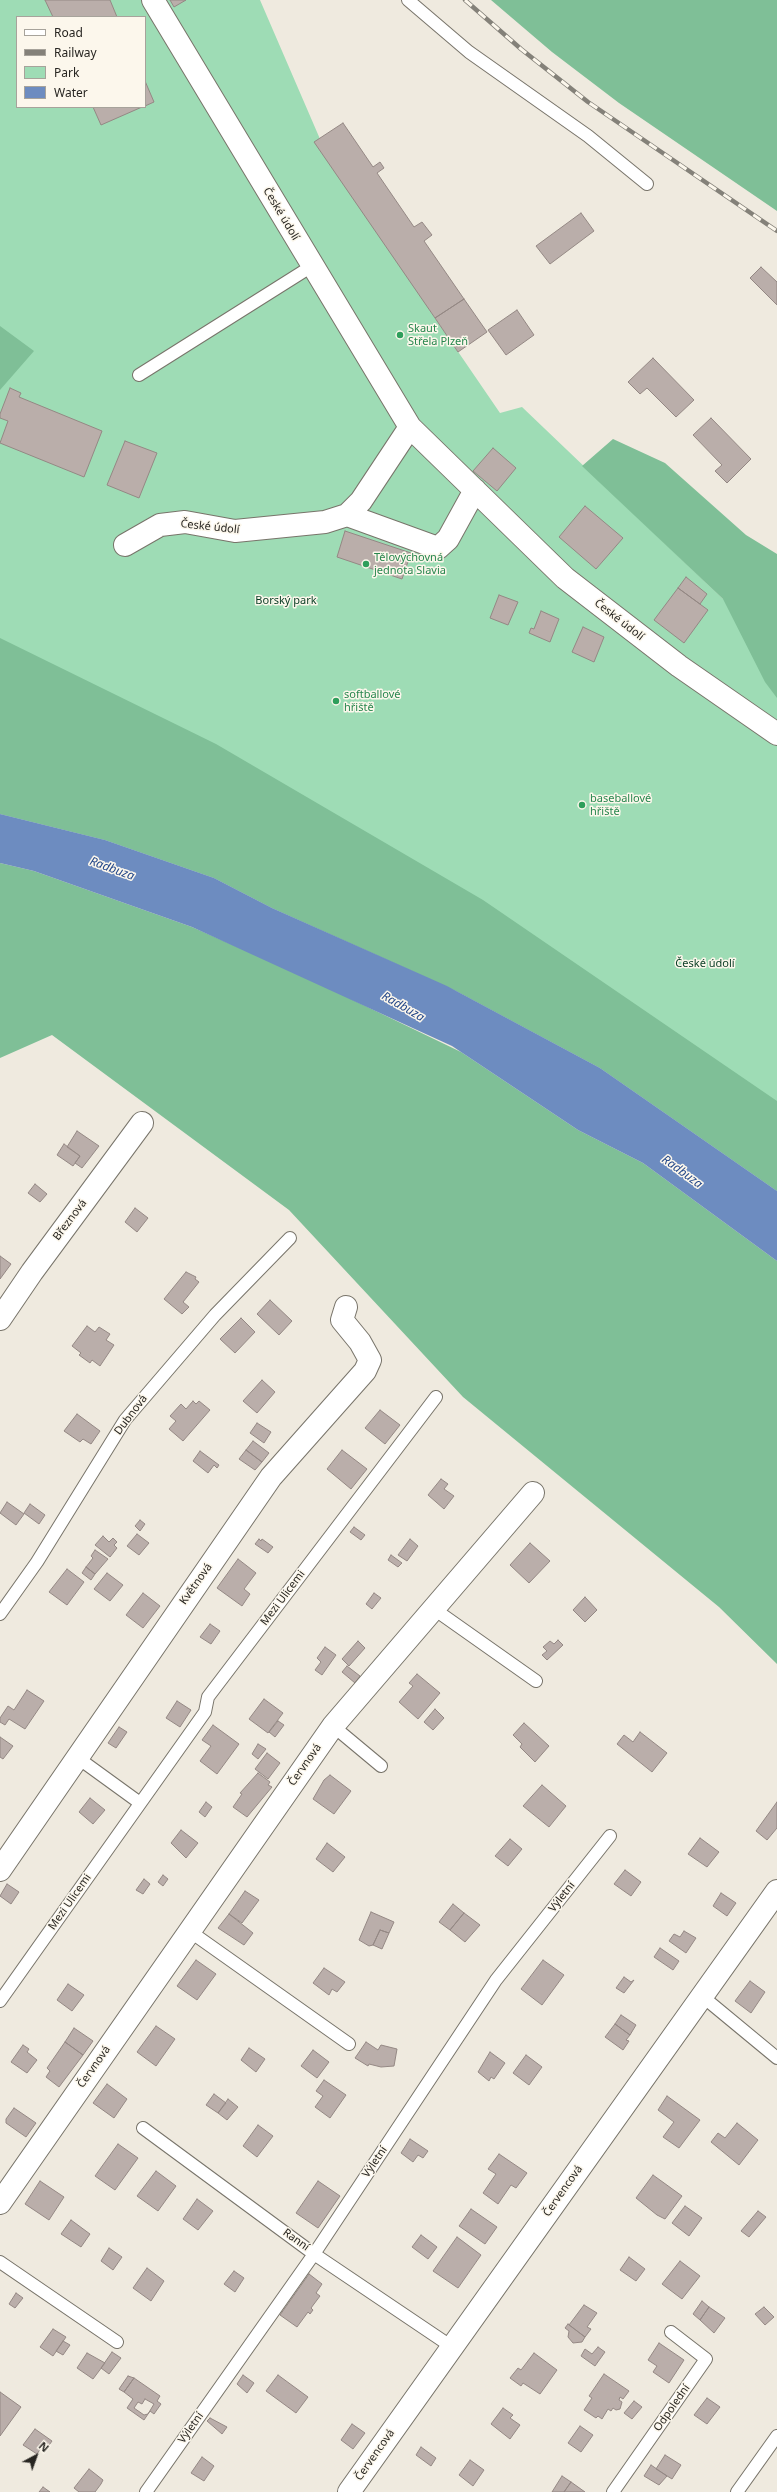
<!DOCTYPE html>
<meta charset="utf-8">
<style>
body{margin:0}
#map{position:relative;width:777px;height:2492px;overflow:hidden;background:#efeadf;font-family:"Noto Sans",sans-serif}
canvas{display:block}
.legend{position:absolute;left:16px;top:16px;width:130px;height:92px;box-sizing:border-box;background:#fcf7ec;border:1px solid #a7a39b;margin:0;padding:5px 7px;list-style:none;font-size:12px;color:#272521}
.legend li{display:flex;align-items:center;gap:8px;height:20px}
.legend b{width:20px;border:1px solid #a7a39b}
.north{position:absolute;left:16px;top:2436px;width:40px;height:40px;-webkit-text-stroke:3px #fcf7ec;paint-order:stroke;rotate:41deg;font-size:11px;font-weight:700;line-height:16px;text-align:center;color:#272521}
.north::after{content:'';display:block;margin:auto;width:14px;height:18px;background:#272521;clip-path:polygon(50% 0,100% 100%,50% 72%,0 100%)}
</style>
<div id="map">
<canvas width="777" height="2492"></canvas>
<ul class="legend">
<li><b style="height:5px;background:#fff"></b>Road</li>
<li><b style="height:5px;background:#848179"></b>Railway</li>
<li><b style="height:11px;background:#9edcb5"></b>Park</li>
<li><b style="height:11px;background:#6d8cc0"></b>Water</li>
</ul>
<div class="north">N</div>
</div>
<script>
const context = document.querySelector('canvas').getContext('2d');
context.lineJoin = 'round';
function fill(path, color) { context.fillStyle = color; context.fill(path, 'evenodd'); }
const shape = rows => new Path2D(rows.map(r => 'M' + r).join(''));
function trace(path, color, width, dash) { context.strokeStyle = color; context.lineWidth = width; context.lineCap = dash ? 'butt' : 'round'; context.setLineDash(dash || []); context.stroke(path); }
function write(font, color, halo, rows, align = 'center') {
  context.font = font + ' "Noto Sans",sans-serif'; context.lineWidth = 3; context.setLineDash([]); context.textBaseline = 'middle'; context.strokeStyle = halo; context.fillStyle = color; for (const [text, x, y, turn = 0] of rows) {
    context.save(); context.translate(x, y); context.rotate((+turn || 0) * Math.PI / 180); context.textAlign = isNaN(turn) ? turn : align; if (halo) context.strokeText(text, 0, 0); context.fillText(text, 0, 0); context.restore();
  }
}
fill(shape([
 [0,0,260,0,320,139,435,318,500,413,522,407,723,599,777,601,777,1191,600,1068,447,986,272,908,214,878,105,840,0,814],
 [17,17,145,17,145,107,17,107]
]), '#9edcb5');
fill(shape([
 [491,0,777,0,777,211,619,103,552,52],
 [0,326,34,351,0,390],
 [613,439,665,463,746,535,777,554,777,698,765,682,723,599,582,466],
 [0,638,216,744,483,900,777,1101,777,1191,600,1068,456,991,272,908,214,878,105,840,0,814],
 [0,863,34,871,192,927,301,975,461,1052,578,1130,643,1163,777,1261,777,1664,719,1607,463,1397,289,1210,52,1035,0,1058]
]), '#7fbf97');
fill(shape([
 [0,814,105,840,214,878,272,908,447,986,600,1068,777,1191,777,1261,643,1163,578,1130,452,1046,192,927,34,871,0,863]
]), '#6d8cc0');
const building = shape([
 [45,0,110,0,117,17,53,17,45,0],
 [170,0,186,0,174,7,170,0],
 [145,81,154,102,145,106,145,81],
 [93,107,142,107,101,125,93,107],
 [343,123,373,167,380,162,384,168,377,173,414,227,422,222,432,235,424,241,464,299,435,318,314,142,343,123],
 [581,213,594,231,550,264,536,246,581,213],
 [761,267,777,282,777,305,750,278,761,267],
 [464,299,487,332,458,352,435,318,464,299],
 [517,310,534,335,506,355,488,330,517,310],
 [653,358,694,400,676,417,647,388,640,394,628,382,653,358],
 [10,388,21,393,19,397,102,431,84,477,0,443,8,421,0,418,0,414,10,388],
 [711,418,751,459,727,483,715,471,722,465,693,435,711,418],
 [125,441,157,453,139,498,107,485,125,441],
 [493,448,516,468,497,491,473,471,493,448],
 [585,506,623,538,596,569,559,537,585,506],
 [345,531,411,553,402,579,337,557,345,531],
 [686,577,707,594,700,604,678,588,686,577],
 [678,588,708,610,684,643,654,620,678,588],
 [499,595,518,602,508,625,490,618,499,595],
 [541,611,559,619,550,642,529,633,531,628,534,629,541,611],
 [583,627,604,637,594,662,572,652,583,627],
 [77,1131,99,1146,82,1168,75,1163,80,1156,67,1147,77,1131],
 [64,1144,80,1156,73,1166,57,1155,64,1144],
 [35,1184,47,1194,40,1202,28,1193,35,1184],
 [135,1208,148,1218,137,1232,125,1222,135,1208],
 [0,1256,11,1264,0,1279,0,1256],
 [186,1272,196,1277,195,1279,199,1282,183,1302,189,1307,182,1314,164,1299,186,1272],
 [270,1300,292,1321,279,1335,257,1314,270,1300],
 [241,1318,255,1332,235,1353,220,1339,241,1318],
 [87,1326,95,1332,99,1327,110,1334,106,1340,114,1345,100,1366,92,1360,90,1363,79,1355,81,1353,72,1346,87,1326],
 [262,1380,275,1392,257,1413,243,1401,262,1380],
 [193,1401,196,1404,199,1401,210,1410,183,1441,169,1429,176,1421,170,1416,181,1404,186,1409,193,1401],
 [380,1410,400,1425,385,1444,365,1428,380,1410],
 [77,1414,100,1431,91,1444,83,1439,80,1442,64,1431,77,1414],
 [257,1423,271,1432,264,1443,250,1433,257,1423],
 [253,1441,269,1453,262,1462,246,1450,253,1441],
 [246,1450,262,1462,255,1470,239,1459,246,1450],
 [342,1450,367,1469,351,1489,327,1469,342,1450],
 [200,1451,219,1465,217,1468,214,1465,208,1473,193,1461,200,1451],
 [441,1479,448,1484,444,1489,454,1496,444,1509,428,1495,441,1479],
 [7,1502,24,1514,16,1525,0,1513,7,1502],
 [30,1504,45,1515,39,1524,24,1513,30,1504],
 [140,1520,145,1524,140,1531,135,1526,140,1520],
 [354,1527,365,1535,361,1540,350,1532,354,1527],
 [137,1534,149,1543,139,1555,127,1546,137,1534],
 [103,1536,109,1542,113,1538,117,1542,114,1545,117,1548,110,1557,95,1545,103,1536],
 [259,1539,261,1541,262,1539,273,1547,268,1553,255,1544,259,1539],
 [410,1539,418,1546,407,1561,398,1555,410,1539],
 [530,1543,550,1561,529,1583,510,1565,530,1543],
 [95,1550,108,1559,95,1574,86,1567,93,1558,91,1556,95,1550],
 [391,1555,402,1563,398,1567,388,1560,391,1555],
 [238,1559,256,1573,244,1589,250,1594,242,1606,217,1588,238,1559],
 [86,1567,95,1574,91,1580,82,1573,86,1567],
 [67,1569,84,1582,67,1605,49,1592,67,1569],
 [107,1573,123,1585,110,1601,94,1589,107,1573],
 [143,1593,160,1606,143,1628,126,1615,143,1593],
 [374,1593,381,1598,372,1609,366,1604,374,1593],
 [585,1597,597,1610,585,1622,573,1610,585,1597],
 [210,1624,220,1631,211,1644,200,1637,210,1624],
 [558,1640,563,1645,547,1660,542,1655,547,1651,543,1647,550,1641,554,1644,558,1640],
 [358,1641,365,1648,349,1666,342,1659,358,1641],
 [325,1647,336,1655,322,1675,315,1670,321,1662,317,1658,325,1647],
 [347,1666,360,1676,355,1683,342,1672,347,1666],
 [417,1674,440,1693,418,1719,399,1702,413,1686,409,1683,417,1674],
 [27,1690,44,1701,25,1729,9,1719,5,1725,0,1722,0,1718,8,1706,14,1710,27,1690],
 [264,1699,283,1713,268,1733,249,1719,264,1699],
 [177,1701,191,1710,180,1727,166,1718,177,1701],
 [435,1709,444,1718,433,1730,424,1722,435,1709],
 [278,1721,284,1725,275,1737,269,1732,278,1721],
 [524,1723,549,1746,535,1762,520,1747,522,1744,513,1735,524,1723],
 [213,1725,239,1744,217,1774,200,1761,211,1746,202,1740,213,1725],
 [119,1727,127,1732,116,1748,108,1743,119,1727],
 [640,1732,667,1753,652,1772,617,1744,624,1735,633,1742,640,1732],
 [0,1737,13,1746,3,1759,0,1757,0,1737],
 [258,1744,266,1749,258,1759,252,1754,258,1744],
 [267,1753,280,1763,268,1779,255,1769,267,1753],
 [258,1773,270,1782,268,1785,272,1787,247,1817,233,1807,242,1794,240,1793,258,1773],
 [330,1775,351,1791,334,1814,313,1799,324,1780,330,1775],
 [542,1785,566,1806,549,1827,523,1806,542,1785],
 [90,1798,105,1810,93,1824,79,1812,90,1798],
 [206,1802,212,1807,205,1817,199,1812,206,1802],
 [777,1802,777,1828,767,1840,756,1831,777,1802],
 [181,1830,198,1843,186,1858,171,1843,181,1830],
 [700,1838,719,1852,707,1867,688,1854,700,1838],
 [510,1839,522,1849,508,1866,495,1856,510,1839],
 [327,1843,345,1857,333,1872,316,1859,327,1843],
 [625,1870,641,1882,631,1896,614,1884,625,1870],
 [163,1875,168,1879,163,1886,158,1882,163,1875],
 [144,1879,150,1884,143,1894,136,1890,144,1879],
 [7,1884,19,1892,11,1904,0,1896,7,1884],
 [245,1891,259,1900,242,1923,229,1914,245,1891],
 [721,1893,736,1903,727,1916,713,1906,721,1893],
 [453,1904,464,1913,450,1930,439,1922,453,1904],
 [371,1912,394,1922,389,1933,380,1930,373,1945,369,1946,359,1940,371,1912],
 [464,1913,480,1925,465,1942,450,1930,464,1913],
 [229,1914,253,1933,244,1945,218,1928,229,1914],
 [380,1930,389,1933,382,1949,373,1945,380,1930],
 [684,1931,696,1938,686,1953,669,1941,674,1934,680,1937,684,1931],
 [660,1948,679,1961,673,1970,654,1957,660,1948],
 [196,1960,216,1974,197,2000,177,1986,196,1960],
 [543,1960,564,1975,542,2005,521,1989,543,1960],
 [324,1968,345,1982,337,1992,332,1989,329,1995,313,1983,324,1968],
 [624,1977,631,1982,634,1980,624,1993,616,1988,624,1977],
 [750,1981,765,1992,751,2013,735,2001,750,1981],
 [68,1984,84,1995,72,2011,57,2000,68,1984],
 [621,2015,636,2025,630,2035,615,2024,621,2015],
 [615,2024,630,2035,626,2040,629,2041,623,2050,605,2037,615,2024],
 [156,2026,175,2039,156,2066,137,2052,156,2026],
 [74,2028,93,2041,83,2055,65,2042,74,2028],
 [65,2042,83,2055,59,2087,46,2077,50,2071,47,2068,65,2042],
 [366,2042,378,2050,381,2045,397,2049,394,2066,381,2067,369,2064,368,2066,355,2058,366,2042],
 [23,2045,29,2049,27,2052,37,2060,27,2073,11,2062,23,2045],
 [249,2048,265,2059,256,2072,241,2060,249,2048],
 [313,2050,329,2062,317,2078,301,2066,313,2050],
 [490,2052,505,2063,494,2079,491,2077,489,2081,478,2072,490,2052],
 [526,2055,542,2067,529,2085,513,2073,526,2055],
 [324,2080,346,2095,330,2118,315,2107,323,2096,316,2091,324,2080],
 [107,2084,127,2099,114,2118,93,2103,107,2084],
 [214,2094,226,2103,218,2113,206,2105,214,2094],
 [667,2096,700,2120,679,2148,663,2137,674,2122,658,2110,667,2096],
 [228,2099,238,2107,227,2120,218,2113,228,2099],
 [14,2108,36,2123,26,2137,6,2123,6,2119,14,2108],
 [737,2123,758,2140,739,2165,711,2142,718,2133,725,2138,737,2123],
 [258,2125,273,2136,257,2157,243,2146,258,2125],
 [410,2139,428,2151,423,2158,418,2155,413,2162,401,2153,410,2139],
 [118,2144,138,2158,115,2190,95,2176,118,2144],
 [499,2154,527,2173,516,2188,511,2185,498,2204,483,2193,496,2174,488,2169,499,2154],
 [156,2171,176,2186,158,2211,137,2196,156,2171],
 [653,2175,682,2196,665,2219,657,2215,636,2198,653,2175],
 [40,2181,64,2197,49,2220,25,2204,40,2181],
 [318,2181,340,2196,318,2228,296,2213,318,2181],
 [197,2199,213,2211,198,2230,183,2219,197,2199],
 [685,2206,702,2218,689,2236,672,2223,685,2206],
 [471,2209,497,2227,485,2244,459,2226,471,2209],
 [758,2211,766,2217,749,2237,741,2231,758,2211],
 [71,2220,90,2234,81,2247,61,2234,71,2220],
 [421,2235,437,2247,428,2259,412,2247,421,2235],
 [457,2237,481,2255,458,2288,433,2271,457,2237],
 [109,2248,122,2257,113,2270,101,2261,109,2248],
 [629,2257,645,2269,636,2281,620,2270,629,2257],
 [680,2261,700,2276,682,2299,662,2284,680,2261],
 [147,2268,164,2281,151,2301,133,2288,147,2268],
 [234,2271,244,2278,235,2292,224,2284,234,2271],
 [309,2274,322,2284,316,2293,320,2296,311,2308,313,2310,310,2314,308,2312,297,2327,280,2315,309,2274],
 [16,2293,23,2298,15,2308,9,2304,16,2293],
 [702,2301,709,2307,700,2320,693,2314,702,2301],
 [584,2305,597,2313,587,2327,591,2329,585,2337,569,2325,584,2305],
 [709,2307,725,2318,714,2333,700,2320,709,2307],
 [764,2307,774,2317,765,2325,755,2314,764,2307],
 [568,2324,585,2337,582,2342,573,2343,568,2337,569,2331,565,2328,568,2324],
 [53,2329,66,2337,53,2356,40,2347,53,2329],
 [63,2341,70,2345,63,2355,56,2351,63,2341],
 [659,2343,684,2360,669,2383,653,2372,657,2366,648,2360,659,2343],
 [598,2347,605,2352,595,2366,581,2356,585,2349,592,2354,598,2347],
 [112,2352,121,2358,109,2374,101,2368,112,2352],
 [87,2353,105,2363,93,2379,77,2368,87,2353],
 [534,2353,557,2370,540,2394,523,2383,521,2386,510,2378,518,2368,521,2370,534,2353],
 [604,2374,629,2391,623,2399,620,2397,619,2400,622,2402,620,2409,616,2410,613,2408,611,2411,608,2409,602,2419,598,2416,596,2418,584,2410,592,2398,589,2396,604,2374],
 [243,2375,254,2383,247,2393,237,2384,243,2375],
 [278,2375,308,2397,296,2413,266,2391,278,2375],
 [128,2376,134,2378,124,2392,119,2389,128,2376],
 [134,2378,160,2396,157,2401,161,2404,154,2414,150,2411,144,2420,127,2408,133,2399,124,2392,134,2378],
 [145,2399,154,2404,148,2414,144,2415,134,2408,138,2402,142,2404,145,2399],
 [0,2392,21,2407,0,2436,0,2392],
 [707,2398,720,2407,707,2424,694,2415,707,2398],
 [634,2401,642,2407,632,2419,624,2413,634,2401],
 [503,2408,513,2415,510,2418,520,2425,510,2439,491,2424,503,2408],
 [210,2418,227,2427,222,2434,207,2421,210,2418],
 [352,2424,365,2433,353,2449,341,2440,352,2424],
 [580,2426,593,2435,581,2452,568,2443,580,2426],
 [35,2429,52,2441,47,2448,43,2445,37,2454,23,2445,35,2429],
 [421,2447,436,2458,431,2466,416,2455,421,2447],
 [665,2455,681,2465,672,2479,656,2469,665,2455],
 [202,2457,214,2466,204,2481,191,2473,202,2457],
 [470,2460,484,2470,473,2486,459,2475,470,2460],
 [651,2465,667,2476,659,2485,644,2476,651,2465],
 [89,2469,103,2480,101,2484,95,2492,79,2492,74,2488,89,2469],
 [562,2476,571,2482,564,2492,552,2492,562,2476],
 [571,2482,585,2492,564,2492,571,2482],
 [43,2487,50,2492,39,2492,43,2487]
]);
fill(building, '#baaeaa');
trace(building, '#948884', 1);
const service = shape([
 [408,0,469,52,588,136,647,184],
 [139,375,312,266],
 [434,1609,536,1681],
 [0,1614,37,1562,125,1420,215,1315,290,1238],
 [333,1726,381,1766],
 [78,1758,140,1803],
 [188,1930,349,2044],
 [702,1996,777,2058],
 [0,2001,205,1712,208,1697,436,1397],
 [143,2128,314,2254,452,2347],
 [0,2262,117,2342],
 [146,2492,314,2254,496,1980,610,1836],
 [613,2492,706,2359,671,2332],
 [737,2492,777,2436]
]);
const minor = shape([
 [153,0,410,427,565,578,679,666,777,734],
 [347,515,438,548,448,539,475,490],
 [125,545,160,525,185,522,235,531,325,522,347,515,361,501,410,427],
 [0,1319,32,1272,142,1123],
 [0,1870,271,1477,365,1371,370,1360,360,1342,342,1320,346,1307],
 [0,2203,333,1726,533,1493],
 [349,2492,777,1891]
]);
trace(service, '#78746a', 14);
trace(minor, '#78746a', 24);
trace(service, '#fff', 12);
trace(minor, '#fff', 22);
const rail = shape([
 [465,0,521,49,588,102,777,231]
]);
trace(rail, '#848179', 4.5);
trace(rail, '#fcf7ec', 3, [9]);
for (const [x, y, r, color] of [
 [400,335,4,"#2e9e5b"],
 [366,564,4,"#2e9e5b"],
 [336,701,4,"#2e9e5b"],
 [582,805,4,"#2e9e5b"]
]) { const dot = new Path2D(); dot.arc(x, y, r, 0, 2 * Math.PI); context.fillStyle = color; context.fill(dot); trace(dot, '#fcf7ec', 1.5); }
write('11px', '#272521', '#fcf7ec', [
 ["České údolí",281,214,59],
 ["České údolí",210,527,6],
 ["České údolí",619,620,38],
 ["Březnová",70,1220,-53],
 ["Dubnová",131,1415,-53],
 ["Květnová",196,1584,-55],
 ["Mezi Ulicemi",283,1598,-53],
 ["Červnová",305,1765,-55],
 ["Výletní",562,1897,-52],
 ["Mezi Ulicemi",70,1902,-55],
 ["Červnová",94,2067,-55],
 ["Výletní",375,2162,-56],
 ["Červencová",563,2191,-55],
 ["Ranní",296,2240,36],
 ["Odpolední",672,2408,-55],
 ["Výletní",191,2428,-55],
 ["Červencová",375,2455,-55]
]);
write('11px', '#27864d', '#fcf7ec', [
 ["Skaut",408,329],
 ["Střela Plzeň",408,342],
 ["Tělovýchovná",374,558],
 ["jednota Slavia",374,571],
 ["softballové",344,695],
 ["hřiště",344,708],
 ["baseballové",590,799],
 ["hřiště",590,812]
], 'left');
write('11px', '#063b22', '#fcf7ec', [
 ["Borský park",286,601],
 ["České údolí",705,964]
]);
write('italic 12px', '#234789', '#fcf7ec', [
 ["Radbuza",112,869,20],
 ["Radbuza",403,1007,30],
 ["Radbuza",682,1172,36]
]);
</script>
